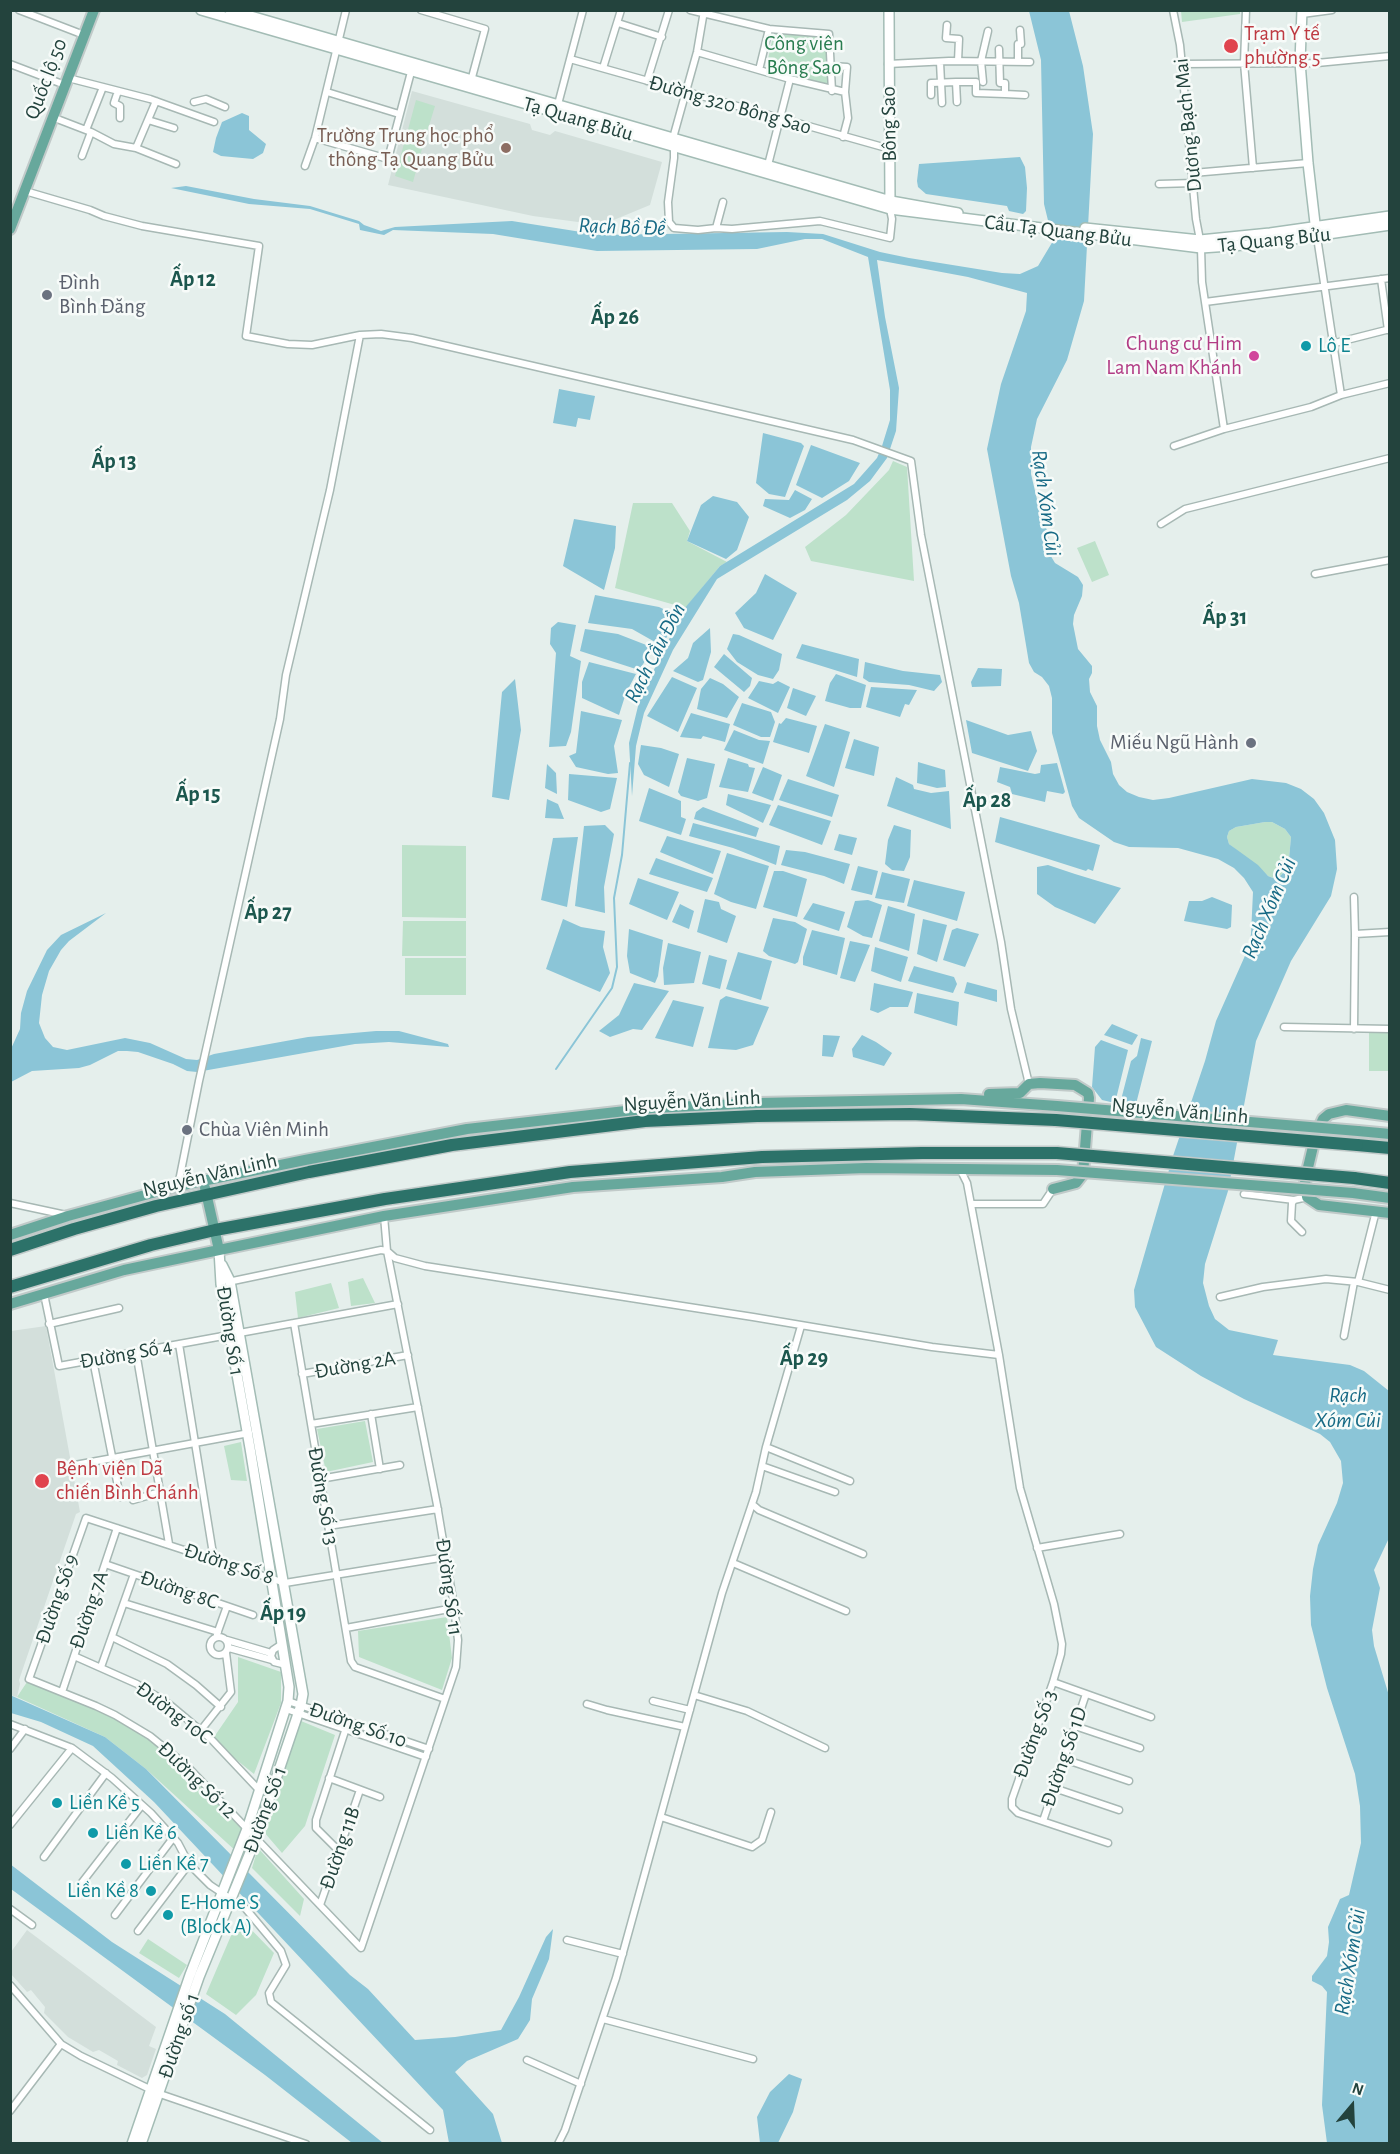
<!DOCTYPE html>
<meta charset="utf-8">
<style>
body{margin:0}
#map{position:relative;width:1400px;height:2154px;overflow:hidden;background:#e5efec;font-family:"Alegreya Sans",sans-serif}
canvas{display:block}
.frame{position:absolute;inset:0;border:12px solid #23433d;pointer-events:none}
.north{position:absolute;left:1322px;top:2076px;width:60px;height:60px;-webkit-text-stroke:4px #f7fbf9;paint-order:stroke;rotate:19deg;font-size:16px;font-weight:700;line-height:24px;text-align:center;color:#23433d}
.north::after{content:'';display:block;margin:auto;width:21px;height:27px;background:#23433d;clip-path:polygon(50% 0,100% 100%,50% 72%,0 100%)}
</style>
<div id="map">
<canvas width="1400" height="2154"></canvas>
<div class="frame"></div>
<div class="north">N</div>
</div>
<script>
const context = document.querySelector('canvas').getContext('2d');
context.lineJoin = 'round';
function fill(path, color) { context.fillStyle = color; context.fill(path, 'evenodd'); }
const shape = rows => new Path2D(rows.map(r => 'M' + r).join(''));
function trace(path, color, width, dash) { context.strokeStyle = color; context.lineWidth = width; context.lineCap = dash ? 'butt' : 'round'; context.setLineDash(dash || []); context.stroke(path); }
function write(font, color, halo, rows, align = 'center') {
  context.font = font + ' "Alegreya Sans",sans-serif'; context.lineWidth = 5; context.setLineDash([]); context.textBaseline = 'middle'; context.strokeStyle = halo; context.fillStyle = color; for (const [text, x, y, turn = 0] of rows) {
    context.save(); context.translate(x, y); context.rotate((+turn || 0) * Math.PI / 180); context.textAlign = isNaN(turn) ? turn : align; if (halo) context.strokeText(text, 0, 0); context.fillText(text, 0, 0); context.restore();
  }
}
fill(shape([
 [412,91,530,124,532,130,550,135,555,131,662,162,650,205,604,224,578,222,533,216,388,185],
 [46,1326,80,1512,76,1514,19,1680,20,1684,17,1697,10,1695,11,1331],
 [27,1930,156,2027,149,2046,156,2049,147,2075,142,2078,117,2065,118,2061,99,2050,93,2052,68,2037,44,2013,45,2007,31,1990,27,1992,11,1974,11,1952]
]), '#d3dfdb');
fill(shape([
 [1181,11,1181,10,1240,11,1240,14,1182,22],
 [774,32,828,38,830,85,766,68],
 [416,100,435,106,424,142,406,137],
 [405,140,423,145,413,182,395,176],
 [893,461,907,467,914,581,811,561,805,547,846,515,889,470],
 [633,503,672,503,690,531,687,541,727,562,720,566,683,611,675,605,615,588],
 [1095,541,1109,575,1092,582,1077,548],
 [1265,822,1272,822,1285,829,1291,837,1289,859,1286,870,1279,877,1273,878,1268,876,1229,844,1227,837,1229,831,1236,827],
 [402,845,466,846,466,918,402,917],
 [403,921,466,921,466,956,402,956],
 [405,958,466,958,466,995,405,995],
 [1369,1030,1389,1030,1389,1071,1369,1071],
 [363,1278,375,1303,351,1306,348,1282],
 [331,1283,339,1308,298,1318,295,1292],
 [365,1421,373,1462,326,1472,317,1429],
 [241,1442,247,1481,231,1480,224,1446],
 [447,1617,452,1658,442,1690,359,1657,358,1631],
 [238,1657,281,1672,281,1703,254,1774,212,1740,238,1702],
 [29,1679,96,1706,150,1736,187,1766,247,1829,238,1853,146,1769,105,1737,17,1697],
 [301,1721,335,1735,305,1826,282,1853,264,1832],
 [258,1848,304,1899,300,1916,252,1868],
 [239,1917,274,1953,256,1995,236,2015,206,1994],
 [148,1939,187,1965,179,1978,139,1953]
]), '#bde1ca');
fill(shape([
 [1029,11,1069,11,1083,66,1093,134,1084,301,1067,360,1037,419,1031,447,1031,474,1040,512,1048,533,1049,553,1055,563,1078,577,1083,585,1082,596,1074,615,1073,624,1078,649,1092,666,1092,673,1089,679,1090,692,1097,706,1097,726,1100,740,1111,762,1113,774,1119,785,1127,792,1139,797,1153,800,1169,798,1252,779,1286,783,1301,789,1314,799,1324,813,1335,840,1337,869,1331,896,1291,961,1256,1041,1228,1191,1205,1264,1203,1283,1209,1306,1215,1319,1229,1330,1278,1340,1273,1355,1350,1365,1364,1371,1389,1391,1389,1538,1374,1570,1380,1588,1372,1630,1374,1646,1390,1699,1389,2143,1327,2143,1322,2105,1327,1992,1322,1986,1312,1981,1312,1976,1327,1956,1329,1942,1328,1927,1340,1899,1349,1895,1361,1843,1360,1806,1355,1774,1327,1688,1311,1625,1310,1596,1313,1569,1318,1545,1337,1503,1343,1483,1341,1461,1330,1442,1320,1434,1244,1399,1201,1376,1156,1347,1135,1307,1134,1290,1173,1156,1205,1061,1216,1021,1248,949,1251,934,1253,892,1244,878,1234,868,1218,859,1178,848,1129,847,1114,842,1079,818,1072,806,1052,733,1052,698,1049,686,1042,677,1034,672,1029,663,1019,603,1011,576,987,449,1001,384,1026,311,1027,293,968,277,877,260,885,317,899,388,896,431,887,458,870,481,847,500,717,579,673,650,644,713,636,746,632,796,629,743,640,698,684,609,720,566,854,484,877,458,882,446,890,420,890,390,868,257,822,239,805,239,757,249,597,251,493,234,393,230,384,235,360,230,359,224,310,209,249,204,171,188,186,186,254,199,310,206,359,221,364,225,381,231,395,227,512,221,600,235,787,232,823,234,880,252,909,258,1002,273,1020,274,1038,266,1053,241,1044,204,1041,60],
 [1265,822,1272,822,1285,829,1291,837,1289,859,1286,870,1279,877,1273,878,1268,876,1258,865,1229,844,1227,837,1229,831,1236,827],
 [242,113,249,116,249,130,266,144,263,153,253,159,221,156,213,152,216,138,222,122],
 [1020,157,1025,167,1027,188,1026,211,1023,214,1009,211,1007,206,926,194,918,187,917,181,919,164],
 [559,389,595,396,590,420,578,418,576,427,553,423],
 [763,433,801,443,804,446,785,497,769,494,756,483],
 [811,445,860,463,849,481,822,498,796,485],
 [795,490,812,499,805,510,790,518,763,506,765,499,789,500],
 [713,496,737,502,749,517,737,550,726,559,687,541,701,505],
 [574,519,616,526,615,548,604,590,563,566],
 [765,574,797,593,773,640,744,628,735,613,756,593],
 [595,595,659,607,678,616,662,646,632,629,588,623],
 [558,622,576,625,570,656,581,661,571,732,566,746,549,747,556,653,550,644,551,628],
 [710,628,711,652,703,680,698,682,673,671,688,658,693,643],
 [585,629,618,634,654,648,639,670,580,651],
 [733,634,739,635,782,654,779,670,773,679,758,675,737,662,727,649],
 [802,644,859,659,857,677,796,658],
 [724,654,752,678,750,686,744,692,714,667],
 [589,662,636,674,626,693,619,715,582,698,582,682],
 [865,662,903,671,940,675,942,682,934,691,909,685,869,682,863,678],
 [978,668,1002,669,1001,686,972,687,971,682],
 [836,674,866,685,861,708,850,708,825,701,830,683],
 [672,677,697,688,678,732,647,716],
 [710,678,723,684,739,697,727,718,697,709,701,689],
 [515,679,521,730,509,800,492,797,502,692],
 [759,681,773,684,778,681,790,687,778,713,748,698],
 [871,687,917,690,909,705,905,704,900,717,866,707],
 [793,688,816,696,806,716,787,708],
 [742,703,771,712,775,722,770,737,761,737,733,725],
 [581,711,622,720,614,746,618,773,608,774,576,767,569,756,576,753],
 [691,713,730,724,725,742,703,736,701,739,680,737],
 [786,718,817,726,809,753,773,742,779,723,781,724],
 [966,720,1008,735,1031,731,1037,751,1028,771,972,753],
 [825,724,850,732,834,787,806,776],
 [734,730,759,740,770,741,763,764,724,750],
 [854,739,879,747,874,776,845,768],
 [641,745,661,748,679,754,669,787,644,775,638,764],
 [687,758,715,764,707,798,698,801,681,796,678,792],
 [728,758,748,764,749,767,755,768,748,792,719,787],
 [918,762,945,770,946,787,937,788,917,783],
 [1057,763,1065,792,1063,794,1047,791,1045,802,1012,794,1010,787,997,782,1000,767,1035,774,1040,773,1041,765],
 [547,764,556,773,557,794,545,788],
 [763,767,782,775,773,801,752,793],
 [569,774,617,778,610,809,601,812,568,800],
 [896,777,913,785,914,789,931,793,949,791,951,829,887,806],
 [788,779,839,795,832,817,779,800],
 [649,788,681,801,681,817,686,819,681,835,639,821],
 [728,794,771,805,763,823,726,805],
 [547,799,558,804,564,819,545,818],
 [778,805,831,821,822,845,769,825],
 [703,807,759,828,756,837,694,819,696,812],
 [1000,817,1100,845,1093,871,1088,869,1086,871,995,842],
 [693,823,780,846,776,865,733,848,689,836],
 [605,825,614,834,604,887,605,913,575,906,584,826],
 [894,825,911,830,910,857,904,871,892,870,885,864,888,840],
 [839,834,857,838,852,855,834,850],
 [667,836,721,851,713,874,660,852],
 [578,837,567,907,541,900,553,838],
 [786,850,805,852,850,864,844,884,824,876,781,865],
 [727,853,769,866,756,909,731,902,714,894],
 [656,858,713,878,707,892,649,874],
 [1048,865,1075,874,1121,888,1095,924,1055,907,1037,894,1037,867],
 [858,866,878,871,872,895,851,890],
 [774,871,783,871,807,879,797,917,763,907],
 [882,872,910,879,904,903,875,898],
 [638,878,679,892,667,920,629,904],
 [914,880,965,892,957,921,907,906],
 [1212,897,1232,905,1231,927,1227,929,1184,921,1189,901,1202,901],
 [705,899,719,902,721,909,736,916,727,943,697,932],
 [868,900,882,905,872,938,863,936,847,927,855,901],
 [813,903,845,912,839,931,803,919],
 [680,904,694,911,689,929,672,922],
 [888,906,915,914,909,951,879,941],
 [106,913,69,941,61,950,49,971,42,995,39,1023,45,1038,53,1047,67,1050,125,1038,150,1043,186,1059,197,1060,214,1054,308,1037,376,1031,399,1031,448,1044,449,1047,389,1042,355,1044,197,1072,187,1071,173,1064,138,1052,127,1051,118,1051,90,1065,79,1068,32,1071,11,1082,10,1051,20,1029,21,1013,27,991,47,950,61,935],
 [773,918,795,922,807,929,798,962,795,964,769,956,763,951],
 [563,919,581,927,605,931,603,947,610,973,600,992,546,969],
 [923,919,947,925,937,962,917,954],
 [957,928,979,934,965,967,943,960,952,930],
 [629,929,663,940,658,976,655,983,630,973,627,956],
 [812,930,845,938,837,975,803,965,803,957],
 [850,941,870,945,855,982,840,978],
 [668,943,701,952,694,983,664,985,663,968],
 [875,947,908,957,901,982,871,971],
 [738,952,772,961,761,1000,726,989],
 [709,955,727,960,720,989,702,984],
 [914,966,954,977,957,984,953,993,908,981],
 [967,982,997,990,997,1002,964,993],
 [634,983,669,991,642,1030,633,1029,610,1037,599,1031,619,1015],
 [874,983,913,992,908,1007,890,1007,878,1013,870,1010],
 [917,993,959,1002,957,1026,914,1013],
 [726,996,769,1007,753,1045,736,1050,708,1048,720,1000],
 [673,1000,704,1007,693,1047,655,1038],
 [1112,1024,1138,1035,1132,1045,1104,1035],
 [823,1035,840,1036,833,1057,822,1056],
 [862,1035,876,1042,892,1053,884,1066,853,1057,852,1049],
 [1141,1038,1152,1041,1136,1104,1123,1101,1122,1096,1131,1061,1137,1056],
 [1101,1040,1128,1050,1115,1103,1102,1100,1092,1087,1095,1047],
 [10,1695,105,1737,146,1769,350,1975,368,1989,415,2040,455,2037,501,2030,519,1997,546,1937,553,1929,549,1959,532,1999,530,2020,518,2039,467,2061,455,2072,493,2114,502,2143,449,2143,443,2110,154,1802,93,1746,41,1722,11,1713],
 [10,1864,112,1942,225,2014,383,2143,352,2143,265,2075,11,1889],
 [789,2074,802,2079,793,2112,778,2143,760,2143,757,2117,770,2092]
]), '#8bc5d7');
trace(shape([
 [556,1069,612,988,617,967,614,898,622,855,630,763]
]), '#8bc5d7', 2);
const street = shape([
 [19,10,84,35],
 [421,10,485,29,471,81],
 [690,10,769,29,829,34,832,91],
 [1173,10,1180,45,1196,219,1200,240],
 [1246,10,1244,63,1253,168],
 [1302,14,1332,10],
 [618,23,662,37],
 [947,25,946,38,959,39,958,61],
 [697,52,790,79,845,92],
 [570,59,890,149],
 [940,62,942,103],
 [1018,62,1018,44,1021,44,1020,30],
 [10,64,65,85],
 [888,64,949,61,1030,62],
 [1182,64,1317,63,1390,56],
 [831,66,847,67,845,92,848,118,843,137],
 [603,68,621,10],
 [759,70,769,29],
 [68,78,150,99,214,122],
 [647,81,669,10],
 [956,82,976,82,976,93,1005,94,1005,83,1000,83,999,49],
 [983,82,981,61,988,31],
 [118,91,114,103,120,106,120,118],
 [327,92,399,114],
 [1005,94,1025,95],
 [931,95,931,83,956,82,957,102],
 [194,102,206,99,225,107],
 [557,108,583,10],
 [52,117,91,132,114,144,136,148,176,164],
 [148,120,174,128],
 [86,130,103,87],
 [315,138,388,159,411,72],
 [673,138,697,52,704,11],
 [674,146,674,158,668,202,669,222,674,228,698,230,716,228,732,229,820,221,890,238,892,219,890,209],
 [136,148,156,101],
 [82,156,91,132],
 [768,165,790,79],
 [305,166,315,138,346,10],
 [1193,173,1308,163],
 [1159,184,1194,183],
 [25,191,90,210,104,216,142,226,259,246,246,336,288,344,312,345,360,335,381,334,412,338,853,440,911,461,921,535,1001,942,1011,1009,1029,1084],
 [716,228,723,202],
 [1317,237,1341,395],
 [1201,248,1202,282,1224,429],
 [1381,279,1388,330],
 [1205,302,1390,278],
 [1335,343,1390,329],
 [1174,446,1224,429,1311,407,1341,395,1390,383],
 [1161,524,1185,509,1390,458],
 [1315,574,1390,560],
 [1354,897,1355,934,1354,1029],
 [1355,934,1390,932],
 [1284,1027,1390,1029],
 [960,1169,967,1183,999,1355,1020,1488,1054,1604,1062,1644,1061,1654,1053,1682,1012,1799,1012,1807,1018,1813,1108,1843],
 [178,1186,199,1081,280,719,286,675,330,490,360,335],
 [1244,1194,1294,1200],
 [10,1203,66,1215],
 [971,1204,1043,1204,1053,1189],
 [384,1216,387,1251,437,1505,453,1600,458,1640,456,1667,361,1948,187,1766,150,1736,115,1715,96,1706,29,1679,86,1518,285,1583,446,1557],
 [1302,1232,1291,1221,1292,1203,1294,1200,1307,1197],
 [228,1282,381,1250,387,1251,395,1258,425,1266,753,1317,932,1347,999,1355],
 [1358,1282,1376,1211],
 [44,1294,59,1366,398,1304],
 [1220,1297,1263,1287,1326,1279,1358,1282,1390,1290],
 [294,1323,351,1661,355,1667,445,1699],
 [49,1324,119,1308],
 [1344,1336,1354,1282],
 [179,1344,214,1560],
 [136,1352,169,1544],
 [93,1360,120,1497],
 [302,1374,408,1355],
 [371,1414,380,1469],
 [311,1424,418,1407],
 [766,1447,850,1481],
 [75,1465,249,1433],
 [762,1466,835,1492],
 [320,1479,400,1465],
 [133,1500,160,1492],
 [752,1504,759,1510,863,1554],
 [328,1526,438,1509],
 [1037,1548,1120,1534],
 [733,1563,846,1611],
 [105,1564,253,1615],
 [124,1603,218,1632],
 [346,1628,454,1608],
 [217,1634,227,1606],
 '210 1646a9 9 0 1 1 18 0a9 9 0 1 1-18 0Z',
 [112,1637,167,1664,196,1685,221,1707],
 [227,1640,271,1653],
 [282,1644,273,1650,271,1656,274,1662,286,1665],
 [229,1648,272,1660],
 [74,1656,137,1684,169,1704,212,1740,260,1791],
 [101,1667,134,1574],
 [1053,1682,1151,1717],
 [62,1692,117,1528],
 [694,1695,747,1711,825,1748],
 [288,1701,429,1749],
 [653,1701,690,1710],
 [587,1704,607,1710,685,1727],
 [286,1709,426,1757],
 [10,1724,72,1748,112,1778,151,1813,178,1843,189,1864,210,1885,246,1909,281,1951,286,1965,269,1993,271,2002,430,2130],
 [1075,1726,1140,1748],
 [201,1730,231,1692,226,1653],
 [10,1749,25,1729],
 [1064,1759,1129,1781],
 [329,1778,380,1797],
 [1054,1788,1119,1810],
 [661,1817,752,1847,762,1840,771,1812],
 [1043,1821,1086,1694],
 [10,1825,72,1748],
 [339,1851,316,1828,316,1820,346,1728],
 [44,1857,106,1773],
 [80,1885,142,1805],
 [320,1905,360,1790],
 [10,1909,32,1925],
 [115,1915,173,1838],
 [138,1931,189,1864],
 [567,1940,623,1954],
 [10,1985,61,2044,81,2056,160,2094,306,2144],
 [603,2019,753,2059],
 [527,2060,581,2084],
 [10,2111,61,2044],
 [558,2144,565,2130,616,1978,722,1593,756,1492,766,1447,801,1326]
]);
const secondary = shape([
 [201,10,890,209,1201,248,1259,244,1390,225],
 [230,10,891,201,958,213],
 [889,10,890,206],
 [1302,10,1300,62,1308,163,1316,232],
 [1085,228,1200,240,1270,233,1390,216],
 [132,2144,190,1975,247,1829,288,1701,289,1687,282,1644,250,1448,221,1284,219,1250],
 [141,2144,199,1977,256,1838,301,1705,303,1694,230,1281,222,1265]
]);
const primary = shape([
 [10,229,94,10],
 [989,1094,1020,1093,1029,1084,1040,1083,1075,1085,1088,1093,1089,1098,1083,1174,1076,1183,1053,1189],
 [1390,1116,1346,1110,1329,1114,1323,1119,1316,1134,1305,1180,1307,1197,1319,1205,1390,1213],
 [1358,1131,1390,1134],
 [205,1188,219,1250],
 [1353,1193,1390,1198],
 [10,1235,68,1216,178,1186,305,1160,467,1129,652,1108,758,1103,961,1099,1057,1106],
 [10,1304,124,1270,219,1250,384,1216,573,1187,722,1177,755,1172,866,1168,1057,1170]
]);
const highway = shape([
 [1357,1145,1390,1148],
 [1354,1178,1390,1183],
 [10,1250,74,1229,156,1206,309,1172,452,1145,645,1121,757,1116,910,1114,1056,1120],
 [10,1287,151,1245,215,1230,385,1199,570,1172,762,1157,922,1153,1057,1153]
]);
trace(street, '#a7b8b4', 9);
trace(secondary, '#a3bcb5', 12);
trace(primary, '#c1cac9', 14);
trace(highway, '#c1cac9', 15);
trace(street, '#fff', 6);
trace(secondary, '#fff', 9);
trace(primary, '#67a89c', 10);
trace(highway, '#2c7269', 12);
const primaryBridge = shape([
 [1057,1106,1358,1131],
 [1057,1170,1353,1193]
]);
const highwayBridge = shape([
 [1056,1120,1357,1145],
 [1057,1153,1354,1178]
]);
trace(primaryBridge, '#c1cac9', 14, []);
trace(highwayBridge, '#c1cac9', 15, []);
trace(primaryBridge, '#67a89c', 10);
trace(highwayBridge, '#2c7269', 12);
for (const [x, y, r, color] of [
 [1231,46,8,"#e0444e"],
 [506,148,6,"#8d6e63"],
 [47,295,6,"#6b7280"],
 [1306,346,6,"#0f9aa8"],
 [1254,356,6,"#d1479c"],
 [1251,743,6,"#6b7280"],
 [187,1130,6,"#6b7280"],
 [42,1481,8,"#e0444e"],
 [57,1803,6,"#0f9aa8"],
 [93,1833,6,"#0f9aa8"],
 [126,1864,6,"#0f9aa8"],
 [151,1891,6,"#0f9aa8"],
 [168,1915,6,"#0f9aa8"]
]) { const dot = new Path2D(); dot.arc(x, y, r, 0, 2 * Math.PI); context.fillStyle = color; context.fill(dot); trace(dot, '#f7fbf9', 2); }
write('21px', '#be3a42', '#f7fbf9', [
 ["Trạm Y tế",1244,34],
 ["phường 5",1244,58],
 ["Bệnh viện Dã",56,1469],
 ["chiến Bình Chánh",56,1493]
], 'left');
write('21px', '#297d50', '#f7fbf9', [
 ["Công viên",804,44],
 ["Bông Sao",804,68]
]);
write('21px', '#23433d', '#f7fbf9', [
 ["Quốc lộ 50",46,79,-69],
 ["Đường 320 Bông Sao",730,105,16],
 ["Tạ Quang Bửu",578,119,16],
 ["Bông Sao",889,124,-91],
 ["Dương Bạch Mai",1188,125,-96],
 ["Cầu Tạ Quang Bửu",1058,231,7],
 ["Tạ Quang Bửu",1274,240,-6],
 ["Nguyễn Văn Linh",692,1101,-3],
 ["Nguyễn Văn Linh",1180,1111,5],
 ["Nguyễn Văn Linh",210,1175,-13],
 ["Đường Số 1",230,1331,81],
 ["Đường Số 4",126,1354,-10],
 ["Đường 2A",355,1365,-10],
 ["Đường Số 13",323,1496,80],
 ["Đường Số 8",229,1564,18],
 ["Đường Số 11",449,1587,82],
 ["Đường 8C",179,1590,19],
 ["Đường Số 9",57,1599,-71],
 ["Đường 7A",89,1610,-71],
 ["Đường 10C",174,1713,37],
 ["Đường Số 10",358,1725,19],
 ["Đường Số 3",1035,1734,-70],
 ["Đường Số 1D",1064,1757,-71],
 ["Đường Số 12",197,1780,44],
 ["Đường Số 1",265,1810,-70],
 ["Đường 11B",340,1848,-71],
 ["Đường số 1",179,2036,-71]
]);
write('21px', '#785e54', '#f7fbf9', [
 ["Trường Trung học phổ",494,136],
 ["thông Tạ Quang Bửu",494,160]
], 'right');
write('21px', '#5b616d', '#f7fbf9', [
 ["Đình",59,283],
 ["Bình Đăng",59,307],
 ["Miếu Ngũ Hành",1239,743,"right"],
 ["Chùa Viên Minh",199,1130]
], 'left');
write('21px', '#b23c85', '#f7fbf9', [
 ["Chung cư Him",1242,344],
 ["Lam Nam Khánh",1242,368]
], 'right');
write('21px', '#0d838f', '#f7fbf9', [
 ["Lô E",1318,346],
 ["Liền Kề 5",69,1803],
 ["Liền Kề 6",105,1833],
 ["Liền Kề 7",138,1864],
 ["Liền Kề 8",139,1891,"right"],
 ["E-Home S",180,1903],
 ["(Block A)",180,1927]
], 'left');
write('italic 22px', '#176a85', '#f7fbf9', [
 ["Rạch Bồ Đề",622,227,2],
 ["Rạch Xóm Củi",1046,503,82],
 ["Rạch Cầu Đồn",655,653,-63],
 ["Rạch Xóm Củi",1269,908,-67],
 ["Rạch",1348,1395],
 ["Xóm Củi",1348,1420],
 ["Rạch Xóm Củi",1350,1962,-81]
]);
write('bold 22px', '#1c574e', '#f7fbf9', [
 ["Ấp 12",193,279],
 ["Ấp 26",615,317],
 ["Ấp 13",114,461],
 ["Ấp 31",1225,617],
 ["Ấp 15",198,794],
 ["Ấp 28",987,800],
 ["Ấp 27",268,912],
 ["Ấp 29",804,1358],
 ["Ấp 19",283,1613]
]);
</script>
